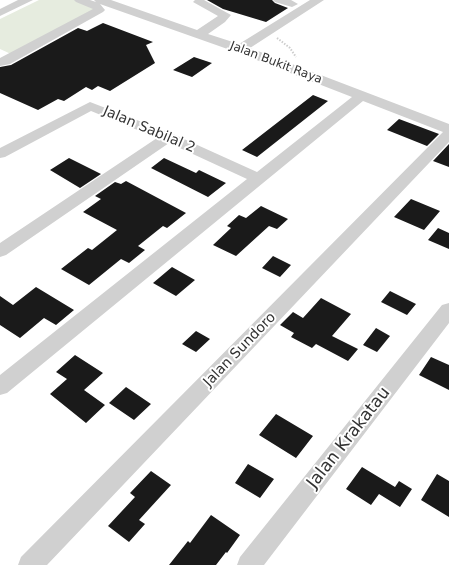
<!DOCTYPE html>
<style>
body{margin:0}
canvas{display:block;background:#fff}
</style>
<canvas width="449" height="565"></canvas>
<script>
const context = document.querySelector('canvas').getContext('2d');
context.lineJoin = 'round';
function fill(path, color) { context.fillStyle = color; context.fill(path, 'evenodd'); }
const shape = rows => new Path2D(rows.map(r => 'M' + r).join(''));
function trace(path, color, width, dash) { context.strokeStyle = color; context.lineWidth = width; context.lineCap = dash ? 'butt' : 'round'; context.setLineDash(dash || []); context.stroke(path); }
function write(font, color, halo, rows, align = 'center') {
  context.font = font + ' "DejaVu Sans",sans-serif'; context.lineWidth = 4; context.setLineDash([]); context.textBaseline = 'middle'; context.strokeStyle = halo; context.fillStyle = color; for (const [text, x, y, turn = 0] of rows) {
    context.save(); context.translate(x, y); context.rotate((+turn || 0) * Math.PI / 180); context.textAlign = isNaN(turn) ? turn : align; if (halo) context.strokeText(text, 0, 0); context.fillText(text, 0, 0); context.restore();
  }
}
fill(shape([
 [39,0,75,0,96,9,11,54,0,49,0,19]
]), '#e6ecdf');
fill(shape([
 [207,0,272,0,275,3,288,8,266,22,223,9],
 [103,23,153,42,146,45,155,63,110,91,98,86,92,90,86,87,64,101,58,99,38,110,0,93,0,67,11,65,78,28,87,31],
 [194,57,212,63,192,77,173,70],
 [313,95,328,101,257,157,242,150],
 [399,119,439,134,427,146,387,130],
 [449,144,449,167,433,161],
 [69,158,101,174,80,188,50,170],
 [164,158,196,173,199,170,226,183,208,197,151,168],
 [126,181,186,213,167,228,163,226,138,246,145,250,129,263,121,259,89,285,61,269,88,248,92,250,117,230,83,212,101,199,95,196,115,182,121,184],
 [411,199,440,211,424,230,394,217],
 [261,206,288,219,277,229,269,226,236,256,213,245,231,228,227,226,239,215,246,218],
 [438,228,449,233,449,249,428,240],
 [273,256,291,265,280,277,262,268],
 [172,267,195,280,176,296,153,283],
 [36,287,74,310,56,325,44,318,20,338,0,325,0,296,13,305],
 [390,291,416,304,407,315,381,302],
 [321,298,351,314,332,336,358,349,348,361,316,344,312,348,291,337,294,333,280,325,293,312,303,318],
 [376,328,390,336,377,352,363,345],
 [196,331,210,339,196,352,182,344],
 [75,355,103,373,84,390,105,405,86,423,50,394,67,379,56,372],
 [431,357,449,365,449,390,419,375],
 [126,387,151,404,134,420,109,403],
 [276,414,313,436,296,458,259,435],
 [248,464,274,479,260,498,235,483],
 [362,467,395,487,399,481,412,489,400,507,379,494,371,505,346,489],
 [151,471,171,485,139,520,145,524,129,542,108,526,135,497,130,493],
 [437,474,449,481,449,517,421,500],
 [211,515,240,535,227,553,226,552,216,565,169,565,188,541,190,543]
]), '#1a1a1a');
trace(shape([
 [277,38,290,48,296,57]
]), '#cdcdcd', 2, [1.5, 1.5]);
fill(shape([
 [18,0,33,0,0,16,0,9,18,0],
 [74,0,90,0,96,2,94,0,111,0,197,30,218,16,193,2,195,0,204,0,231,15,225,22,208,34,239,44,310,0,324,0,250,48,449,124,449,142,47,565,18,565,21,557,443,132,363,101,7,393,0,395,0,375,247,179,169,143,6,255,0,257,0,243,157,138,91,111,5,157,0,158,0,148,90,102,173,134,257,172,352,97,236,52,100,4,105,10,103,12,10,64,0,66,0,58,93,9,76,2,74,0],
 [273,0,291,0,298,4,292,7,275,2,273,0],
 [449,303,449,323,264,565,237,565,240,557,442,305,449,303]
]), '#d0d0d0');
write('12px', '#333', '#fff', [
 ["Jalan Bukit Raya",276,63,21]
]);
write('14px', '#333', '#fff', [
 ["Jalan Sabilal 2",149,130,23],
 ["Jalan Sundoro",240,350,-46]
]);
write('17px', '#333', '#fff', [
 ["Jalan Krakatau",349,438,-52]
]);
</script>
